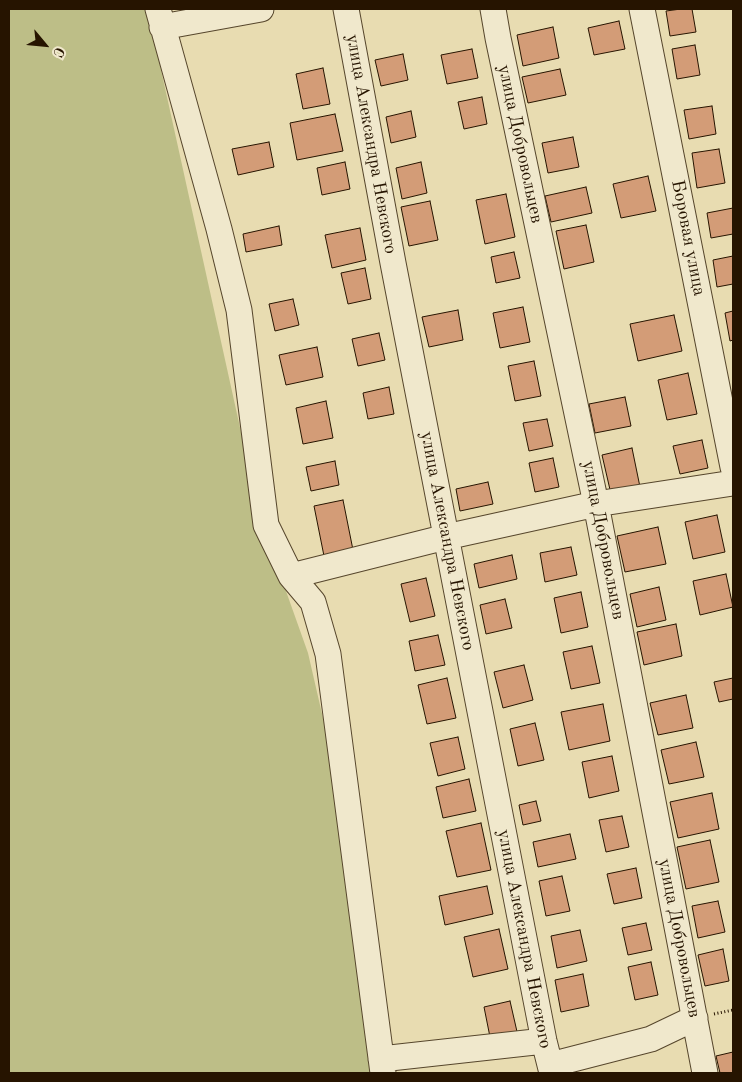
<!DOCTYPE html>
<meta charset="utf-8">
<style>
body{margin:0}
#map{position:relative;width:742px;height:1082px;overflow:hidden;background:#e8dcb1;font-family:"Old Standard TT",serif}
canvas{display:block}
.frame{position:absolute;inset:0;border:10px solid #261400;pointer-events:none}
.north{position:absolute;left:20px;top:20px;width:50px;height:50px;-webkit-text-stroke:4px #f0e8cc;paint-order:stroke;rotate:118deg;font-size:14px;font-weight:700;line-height:20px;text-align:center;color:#261400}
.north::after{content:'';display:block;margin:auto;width:18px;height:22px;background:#261400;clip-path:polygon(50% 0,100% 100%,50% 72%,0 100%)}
</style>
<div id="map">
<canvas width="742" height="1082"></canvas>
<div class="frame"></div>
<div class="north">С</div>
</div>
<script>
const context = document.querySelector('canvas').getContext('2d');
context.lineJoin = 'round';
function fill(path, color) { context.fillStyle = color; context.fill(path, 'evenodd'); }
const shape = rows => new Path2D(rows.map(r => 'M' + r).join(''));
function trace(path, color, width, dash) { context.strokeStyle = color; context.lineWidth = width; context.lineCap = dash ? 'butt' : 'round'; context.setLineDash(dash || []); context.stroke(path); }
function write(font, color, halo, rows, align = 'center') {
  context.font = font + ' "Old Standard TT",serif'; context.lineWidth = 4; context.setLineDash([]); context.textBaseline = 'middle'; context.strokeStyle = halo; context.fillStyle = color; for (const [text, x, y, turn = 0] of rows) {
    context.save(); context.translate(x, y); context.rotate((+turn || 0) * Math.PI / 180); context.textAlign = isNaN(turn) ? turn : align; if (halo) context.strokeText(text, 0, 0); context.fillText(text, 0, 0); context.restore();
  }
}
fill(shape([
 [9,9,145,9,148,11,260,518,308,653,364,896,383,1073,9,1073]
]), '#bdbe87');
const building = shape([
 [681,9,692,9,696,32,670,36,666,11,681,9],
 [619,21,625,49,594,55,588,28,619,21],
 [553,27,559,58,523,66,517,35,553,27],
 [695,45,700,75,677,79,672,49,695,45],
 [472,49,478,78,447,84,441,55,472,49],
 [403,54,408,80,381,86,375,60,403,54],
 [323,68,330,104,303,109,296,74,323,68],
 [560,69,566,95,528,103,522,77,560,69],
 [482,97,487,124,464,129,458,102,482,97],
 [712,106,716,134,689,139,684,110,712,106],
 [411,111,416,137,391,143,386,117,411,111],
 [335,114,343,151,297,160,290,123,335,114],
 [573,137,579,167,548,173,542,143,573,137],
 [269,142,274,167,238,175,232,149,269,142],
 [719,149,725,183,697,188,692,153,719,149],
 [345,162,350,189,322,195,317,168,345,162],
 [421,162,427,193,402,199,396,168,421,162],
 [648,176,656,211,621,218,613,184,648,176],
 [586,187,592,213,551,222,545,196,586,187],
 [506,194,515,237,485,244,476,200,506,194],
 [430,201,438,240,409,246,401,207,430,201],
 [733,208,733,234,711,238,707,213,733,208],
 [586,225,594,262,564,269,556,231,586,225],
 [279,226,282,245,246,252,243,234,279,226],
 [360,228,366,260,332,268,325,235,360,228],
 [514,252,520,278,496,283,491,257,514,252],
 [733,256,733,284,717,287,713,260,733,256],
 [365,268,371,299,348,304,341,273,365,268],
 [293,299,299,325,275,331,269,304,293,299],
 [523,307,530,342,500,348,493,313,523,307],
 [458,310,463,340,429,347,422,317,458,310],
 [733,311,733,340,730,341,725,313,733,311],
 [674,315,682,351,638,361,630,324,674,315],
 [379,333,385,360,358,366,352,339,379,333],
 [317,347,323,377,286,385,279,355,317,347],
 [534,361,541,396,515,401,508,366,534,361],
 [688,373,697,414,667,420,658,380,688,373],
 [389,387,394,414,368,419,363,393,389,387],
 [625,397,631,426,595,433,589,404,625,397],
 [326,401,333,438,303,444,296,408,326,401],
 [547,419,553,446,529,451,523,423,547,419],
 [702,440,708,468,680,474,673,446,702,440],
 [632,448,640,487,611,494,602,455,632,448],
 [553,458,559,487,535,492,529,463,553,458],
 [335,461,339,485,311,491,306,467,335,461],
 [488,482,493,504,460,511,456,489,488,482],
 [343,500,353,550,324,556,314,506,343,500],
 [717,515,725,552,693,559,685,522,717,515],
 [658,527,666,564,625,572,617,536,658,527],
 [571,547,577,575,545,582,540,553,571,547],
 [512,555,517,579,479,588,474,564,512,555],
 [726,574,733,607,700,615,693,581,726,574],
 [426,578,435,616,410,622,401,584,426,578],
 [659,587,666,620,637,627,630,594,659,587],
 [581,592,588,627,561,633,554,598,581,592],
 [505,599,512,628,486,634,480,605,505,599],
 [676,624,682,656,644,665,637,632,676,624],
 [438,635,445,665,415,671,409,641,438,635],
 [592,646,600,683,571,689,563,652,592,646],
 [524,665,533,700,503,708,494,672,524,665],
 [447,678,456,718,427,724,418,685,447,678],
 [733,678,733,699,719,702,714,682,733,678],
 [686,695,693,728,658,735,650,703,686,695],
 [603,704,610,741,569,750,561,712,603,704],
 [535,723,544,760,518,766,510,729,535,723],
 [458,737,465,769,438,776,430,743,458,737],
 [696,742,704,777,669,784,661,750,696,742],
 [612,756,619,791,589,798,582,762,612,756],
 [469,779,476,811,443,818,436,787,469,779],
 [712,793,719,829,678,838,670,802,712,793],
 [536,801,541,821,523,825,519,805,536,801],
 [622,816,629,847,606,852,599,820,622,816],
 [481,823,491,870,457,877,446,831,481,823],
 [570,834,576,859,538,867,533,842,570,834],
 [710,840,719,882,686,889,677,847,710,840],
 [636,868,642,898,614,904,607,874,636,868],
 [562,876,570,911,546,916,539,881,562,876],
 [487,886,493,914,445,925,439,896,487,886],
 [718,901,725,932,698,938,692,906,718,901],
 [646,923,652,950,628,955,622,928,646,923],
 [499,929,508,969,473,977,464,937,499,929],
 [580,930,587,961,557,968,551,936,580,930],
 [723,949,729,981,705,986,698,955,723,949],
 [651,962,658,995,635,1000,628,967,651,962],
 [583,974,589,1006,561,1012,555,980,583,974],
 [510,1001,518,1036,491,1042,484,1007,510,1001],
 [733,1052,733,1073,720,1073,716,1056,733,1052]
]);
fill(building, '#d39c77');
trace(building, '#261400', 1);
const minor = shape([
 [158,9,219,229,239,310,266,525,291,576,313,602,328,654,383,1073],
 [346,9,393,263,544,1041,552,1073],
 [493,9,498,38,596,504,705,1073],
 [642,9,733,467],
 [162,27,261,9],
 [291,576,446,537,596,504,733,483],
 [381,1059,544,1041],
 [550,1065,651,1039,695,1018]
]);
trace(minor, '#56462c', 27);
trace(shape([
 [714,1014,733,1010]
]), '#261400', 3, [1, 2.5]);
trace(minor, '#f0e8cc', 25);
write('18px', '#261400', '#f0e8cc', [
 ["улица Александра Невского",371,144,80],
 ["улица Добровольцев",520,144,78],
 ["Боровая улица",688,238,79],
 ["улица Добровольцев",603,540,79],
 ["улица Александра Невского",447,541,79],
 ["улица Добровольцев",679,938,79],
 ["улица Александра Невского",524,939,79]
]);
</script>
